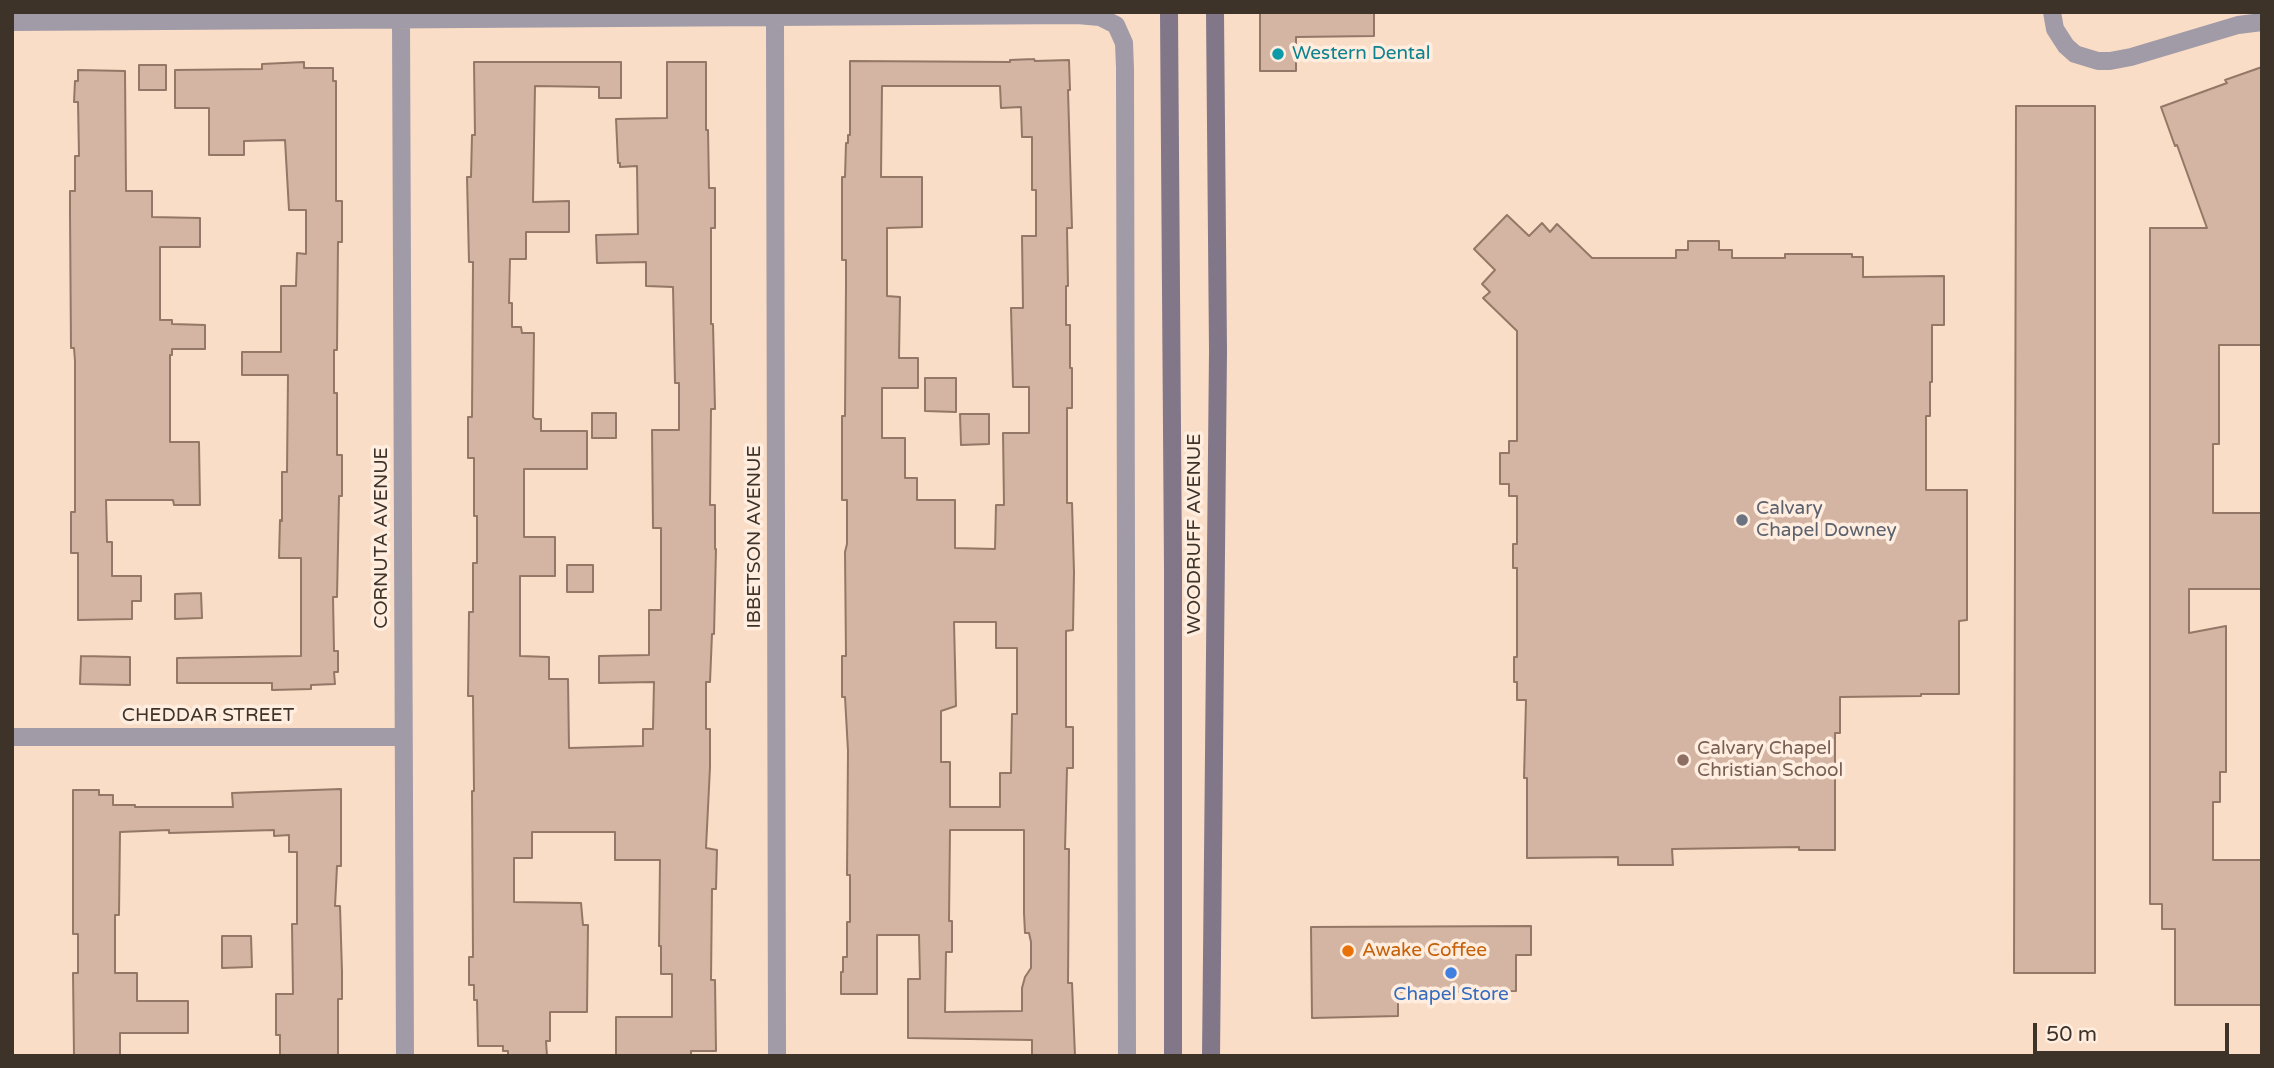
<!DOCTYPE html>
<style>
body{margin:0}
#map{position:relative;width:2274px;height:1068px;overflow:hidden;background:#faddc6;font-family:"Varela Round",sans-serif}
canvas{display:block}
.frame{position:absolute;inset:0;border:14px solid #3e3329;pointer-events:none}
.scale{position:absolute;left:2033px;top:1023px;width:196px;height:32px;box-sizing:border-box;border:4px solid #3e3329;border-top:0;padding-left:9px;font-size:21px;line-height:24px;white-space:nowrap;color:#3e3329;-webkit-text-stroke:5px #ffeddf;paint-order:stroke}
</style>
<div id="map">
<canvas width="2274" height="1068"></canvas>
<div class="frame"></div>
<div class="scale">50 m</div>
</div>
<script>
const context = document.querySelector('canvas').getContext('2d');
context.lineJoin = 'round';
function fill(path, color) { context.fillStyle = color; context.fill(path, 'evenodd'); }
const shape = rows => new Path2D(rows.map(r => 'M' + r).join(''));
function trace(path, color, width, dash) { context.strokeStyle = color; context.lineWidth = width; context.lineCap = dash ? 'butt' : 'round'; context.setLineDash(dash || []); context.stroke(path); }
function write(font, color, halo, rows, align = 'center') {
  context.font = font + ' "Varela Round",sans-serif'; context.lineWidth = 7; context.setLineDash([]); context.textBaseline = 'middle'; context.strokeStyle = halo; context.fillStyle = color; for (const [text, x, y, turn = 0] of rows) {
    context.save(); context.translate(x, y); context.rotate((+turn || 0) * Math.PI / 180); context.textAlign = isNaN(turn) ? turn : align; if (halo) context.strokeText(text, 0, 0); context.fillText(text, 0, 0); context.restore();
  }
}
const building = shape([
 [1260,12,1374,12,1374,36,1296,37,1296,71,1260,71,1260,12],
 [1034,59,1035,61,1069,60,1070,90,1068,90,1072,228,1067,228,1068,286,1066,286,1066,325,1070,325,1070,368,1072,368,1072,408,1067,408,1067,503,1072,503,1074,572,1073,630,1066,631,1066,727,1073,727,1073,768,1067,768,1065,849,1069,849,1068,983,1072,983,1075,1056,1032,1056,1032,1040,908,1038,908,979,920,979,919,935,877,935,877,994,841,994,841,972,843,972,843,957,847,957,847,922,850,922,850,875,847,875,848,751,845,697,842,697,842,656,846,656,845,552,847,544,847,500,842,500,842,416,845,416,846,284,846,260,842,260,842,177,845,177,846,143,848,143,848,135,850,135,850,61,1010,62,1010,60,1034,59],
 [882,86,1000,86,1001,108,1021,107,1022,137,1032,137,1032,190,1036,190,1036,236,1022,236,1023,308,1011,308,1013,387,1029,387,1029,433,1003,433,1004,505,996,505,995,549,955,548,955,500,917,500,917,478,905,478,905,438,882,438,882,388,918,388,918,358,899,358,900,297,887,296,887,228,922,227,922,177,881,177,882,86],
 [954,622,996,622,996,648,1017,648,1017,714,1012,714,1011,773,1000,773,1000,807,950,807,950,762,941,762,941,711,956,706,954,622],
 [950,830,1024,830,1024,913,1025,933,1029,933,1031,942,1031,968,1025,977,1022,988,1022,1011,945,1012,946,952,952,952,952,921,949,921,950,830],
 [304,62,304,68,333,68,333,81,336,81,336,201,342,201,342,242,338,242,337,350,334,350,334,393,337,393,337,455,342,455,342,496,339,496,337,597,333,597,334,651,338,651,338,672,334,672,335,684,311,685,311,689,272,690,272,683,177,683,177,658,301,656,301,558,279,558,280,520,282,521,282,472,287,472,288,375,242,375,242,352,281,352,281,286,296,286,297,253,306,254,306,210,289,210,285,140,244,141,244,155,209,155,209,108,175,108,175,70,262,69,262,64,304,62],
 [474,62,621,62,621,98,599,98,599,87,535,86,533,202,569,201,569,232,526,232,526,259,510,259,509,303,512,303,512,327,521,327,522,333,534,333,533,417,535,419,541,419,541,431,587,431,587,469,524,469,524,537,555,537,555,576,520,576,520,656,549,657,549,679,568,679,569,748,643,746,643,729,653,729,654,682,599,683,599,656,649,655,649,610,661,610,661,528,653,528,652,430,679,430,679,383,675,383,673,287,646,286,646,262,597,263,596,235,638,234,637,166,620,167,620,163,618,163,616,119,667,118,667,62,706,62,706,130,708,130,709,188,715,188,715,228,711,228,711,324,713,324,715,409,711,409,710,505,715,505,715,549,716,549,714,634,712,634,710,682,706,682,706,729,710,729,710,767,706,848,717,850,716,889,712,889,711,980,715,980,716,1051,691,1051,691,1056,616,1055,616,1017,672,1017,672,974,661,974,661,946,659,946,660,860,615,860,615,832,532,832,532,858,514,858,514,902,581,903,583,925,588,925,587,1012,550,1012,550,1041,546,1041,547,1056,508,1056,508,1051,503,1051,503,1046,478,1046,477,1000,474,1000,474,985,469,985,469,957,473,957,472,791,474,791,473,696,468,696,469,612,473,612,473,563,477,563,477,516,474,516,474,458,468,458,468,417,472,417,473,262,469,262,467,177,471,177,472,135,475,135,474,62],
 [139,65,166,65,166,90,139,90,139,65],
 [2262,67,2262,345,2219,345,2219,444,2213,444,2213,513,2262,513,2262,589,2189,589,2189,633,2226,626,2226,772,2220,772,2220,802,2213,802,2213,860,2262,860,2262,1005,2175,1005,2175,929,2162,929,2162,904,2150,904,2150,228,2207,228,2177,145,2175,146,2161,107,2227,83,2225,80,2262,67],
 [78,70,125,71,126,191,152,191,152,217,200,218,200,247,160,247,160,320,172,320,172,324,205,325,205,349,172,349,172,355,170,355,170,442,199,442,200,505,174,505,173,500,106,500,107,542,112,542,112,576,141,576,141,601,132,601,132,619,78,620,78,553,71,553,71,512,75,512,75,361,74,348,71,348,70,212,70,191,75,191,75,156,79,156,78,102,74,102,75,81,78,81,78,70],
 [2016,106,2095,106,2095,973,2014,973,2016,106],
 [1507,215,1529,236,1542,223,1550,232,1557,224,1592,258,1676,258,1676,250,1688,250,1688,241,1719,241,1719,250,1732,250,1732,258,1785,258,1785,254,1852,254,1852,257,1863,257,1863,277,1944,276,1944,325,1932,325,1932,382,1930,382,1930,416,1926,416,1926,490,1967,490,1967,620,1959,621,1959,694,1921,694,1921,696,1840,697,1840,733,1835,733,1835,850,1799,850,1799,847,1672,849,1673,865,1618,865,1618,857,1527,858,1527,778,1524,778,1526,700,1517,700,1517,682,1514,682,1514,657,1517,657,1517,568,1513,568,1513,544,1517,544,1517,496,1509,496,1509,484,1500,484,1500,453,1509,453,1509,441,1517,441,1517,331,1483,298,1490,292,1482,284,1495,270,1474,249,1507,215],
 [925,378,956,378,956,412,925,411,925,378],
 [592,413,616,413,616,438,592,438,592,413],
 [960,414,989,414,989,444,961,445,960,414],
 [567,565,593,565,593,592,567,592,567,565],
 [201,593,202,618,175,619,175,594,201,593],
 [81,656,130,657,130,685,80,684,81,656],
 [341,789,341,866,337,866,335,906,340,906,342,972,342,999,338,999,338,1056,280,1056,280,1035,276,1035,276,994,293,994,292,924,297,924,297,852,289,852,289,835,274,836,274,830,169,833,169,830,120,832,119,915,115,915,115,973,137,973,137,1001,188,1001,188,1033,120,1033,120,1056,74,1056,73,973,78,973,78,934,73,934,73,790,99,790,99,795,113,795,113,805,135,805,135,807,233,807,232,793,341,789],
 [1531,926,1531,955,1516,955,1516,991,1398,992,1398,1016,1312,1018,1311,927,1531,926],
 [222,936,251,936,252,967,222,968,222,936]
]);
fill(building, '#d4b5a3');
trace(building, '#947766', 2);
trace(shape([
 [2052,12,2055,29,2066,46,2075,54,2098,61,2110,61,2131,57,2238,25,2262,22],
 [775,18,777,1056],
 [401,19,405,1056],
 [12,22,1077,15,1100,17,1116,25,1124,43,1125,68,1127,1056],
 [12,737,403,737]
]), '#a19aa7', 18);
trace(shape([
 [1169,12,1173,569,1173,1056],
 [1211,1056,1218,351,1215,12]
]), '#817789', 18);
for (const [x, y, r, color] of [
 [1278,54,7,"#0f9aa8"],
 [1742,520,7,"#6b7280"],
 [1683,760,7,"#8d6e63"],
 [1348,951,7,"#e8710a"],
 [1451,973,7,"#3f7fe0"]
]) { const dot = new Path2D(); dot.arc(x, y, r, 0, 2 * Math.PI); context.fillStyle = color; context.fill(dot); trace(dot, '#ffeddf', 2.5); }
write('19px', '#0d838f', '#ffeddf', [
 ["Western Dental",1292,54]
], 'left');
write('19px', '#5b616d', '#ffeddf', [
 ["Calvary",1756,509],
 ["Chapel Downey",1756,531]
], 'left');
write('19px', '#3e3329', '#ffeddf', [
 ["WOODRUFF AVENUE",1195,534,-90],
 ["IBBETSON AVENUE",755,537,-90],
 ["CORNUTA AVENUE",382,538,-90],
 ["CHEDDAR STREET",208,716]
]);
write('19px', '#785e54', '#ffeddf', [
 ["Calvary Chapel",1697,749],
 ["Christian School",1697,771]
], 'left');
write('19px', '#c56008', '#ffeddf', [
 ["Awake Coffee",1362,951]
], 'left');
write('19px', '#366cbe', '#ffeddf', [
 ["Chapel Store",1451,995]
]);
</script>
